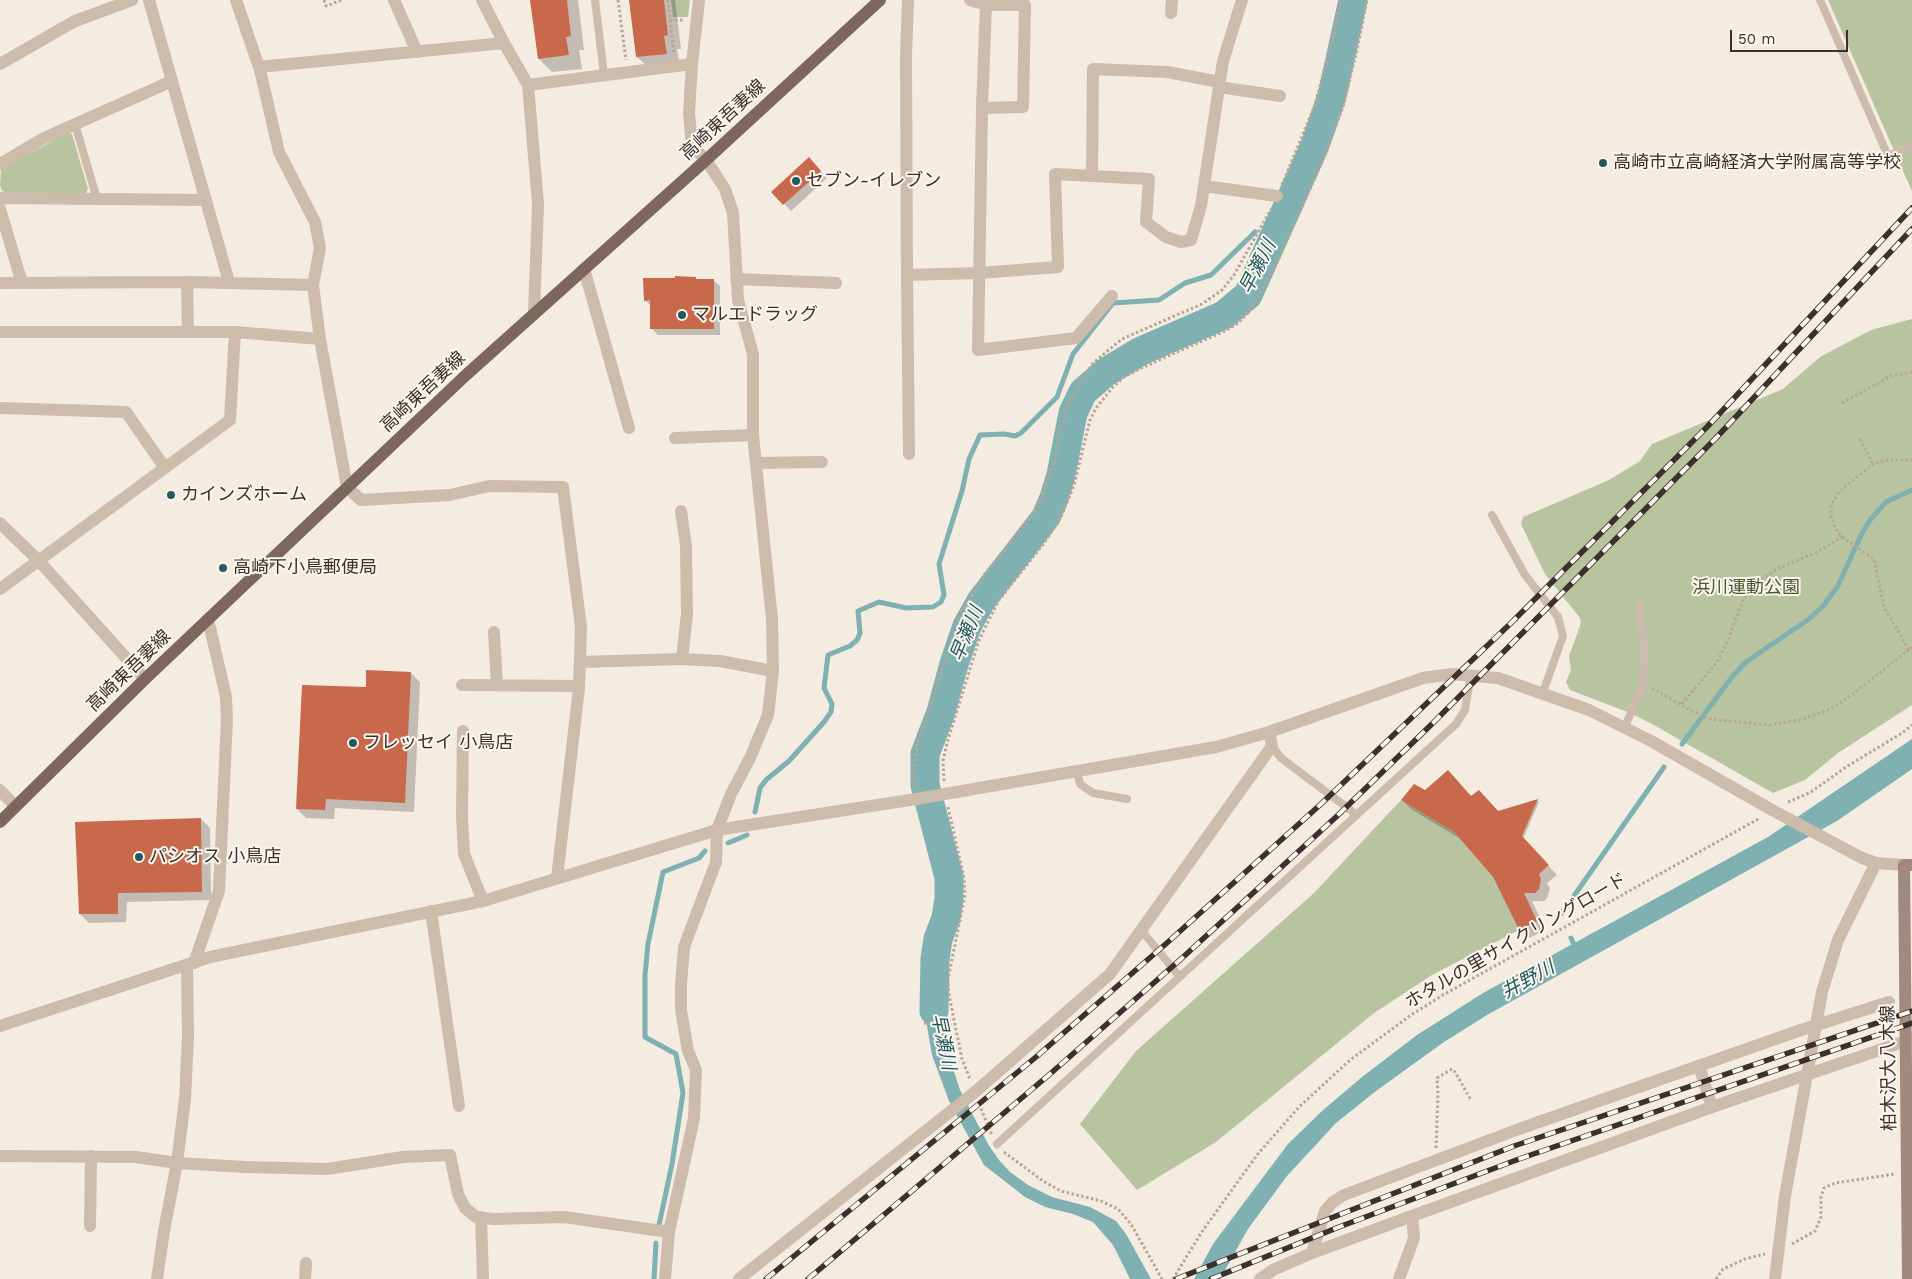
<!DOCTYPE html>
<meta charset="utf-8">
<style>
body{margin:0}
#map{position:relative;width:1912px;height:1279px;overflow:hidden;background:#f4ebe1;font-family:"Work Sans",sans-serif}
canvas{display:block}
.scale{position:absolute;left:1730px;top:30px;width:118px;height:22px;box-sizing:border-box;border:2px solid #3b302b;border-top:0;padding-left:6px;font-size:15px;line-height:18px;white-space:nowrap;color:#3b302b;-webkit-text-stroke:4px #fbf5ee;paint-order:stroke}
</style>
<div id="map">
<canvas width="1912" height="1279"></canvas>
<div class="scale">50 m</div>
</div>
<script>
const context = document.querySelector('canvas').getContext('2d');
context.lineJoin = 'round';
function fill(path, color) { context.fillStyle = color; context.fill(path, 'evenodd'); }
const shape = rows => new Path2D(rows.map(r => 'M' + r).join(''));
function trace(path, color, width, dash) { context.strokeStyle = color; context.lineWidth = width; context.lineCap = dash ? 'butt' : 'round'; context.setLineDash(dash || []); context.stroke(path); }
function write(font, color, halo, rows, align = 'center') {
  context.font = font + ' "Work Sans","Noto Sans JP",sans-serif'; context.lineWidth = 4; context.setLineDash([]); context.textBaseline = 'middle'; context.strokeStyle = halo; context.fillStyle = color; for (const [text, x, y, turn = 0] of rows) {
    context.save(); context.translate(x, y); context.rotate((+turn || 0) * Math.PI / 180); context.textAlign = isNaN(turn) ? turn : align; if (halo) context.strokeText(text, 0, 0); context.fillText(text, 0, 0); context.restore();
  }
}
fill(shape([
 [671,0,690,0,688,17,673,17],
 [1828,0,1912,0,1912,191,1892,146],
 [67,133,72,134,88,189,85,195,7,193,2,191,0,185,1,169],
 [1912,319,1912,705,1838,753,1805,780,1773,793,1652,724,1630,713,1570,690,1566,682,1571,670,1569,656,1581,623,1580,618,1545,574,1521,524,1523,517,1609,480,1640,461,1652,444,1783,389,1820,357,1871,330],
 [1401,800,1454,832,1493,877,1519,930,1432,975,1374,1013,1216,1142,1137,1190,1080,1124,1136,1051,1314,893]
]), '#b8c4a0');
fill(shape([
 [1912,739,1912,769,1837,821,1487,1015,1444,1042,1376,1091,1336,1123,1287,1176,1248,1229,1220,1279,1194,1279,1213,1244,1288,1144,1322,1111,1362,1077,1417,1035,1483,993,1768,837],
 [923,969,940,974,940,997,948,1053,960,1090,988,1144,999,1160,1010,1172,1028,1185,1052,1197,1090,1207,1116,1221,1126,1234,1151,1279,1130,1279,1113,1245,1093,1222,1073,1214,1045,1207,1025,1197,984,1165,949,1101,932,1055,922,997]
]), '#7fb0b2');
fill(shape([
 [531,0,578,0,584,50,579,50,582,69,552,72,539,59],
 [630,0,675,0,681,49,677,49,680,67,651,70,637,57],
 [815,165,827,178,791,211,773,192],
 [696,278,698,280,713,280,720,286,720,335,658,335,651,328,651,306,645,300],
 [411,673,420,682,414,812,335,808,334,819,306,818,297,809,367,688],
 [1425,792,1471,797,1498,812,1537,800,1539,802,1523,839,1557,875,1547,883,1550,889,1547,898,1544,901,1532,901,1546,930,1529,938,1520,929,1494,876,1462,840,1411,809,1402,800],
 [201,819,210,828,211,900,127,902,126,922,89,923,80,914]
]), '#0003');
trace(shape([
 [1269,225,1279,228],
 [1682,744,1732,677,1746,662,1809,619,1823,606,1838,586,1861,535,1870,520,1886,502,1912,490],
 [755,812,760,788,766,780,789,761,824,722,831,712,832,704,824,688,828,655,850,646,857,640,860,633,858,611,879,602,906,608,933,607,941,602,944,595,939,564,962,491,969,459,980,435,1004,434,1015,436,1021,433,1057,397,1073,354,1113,303,1159,300,1185,283,1211,275,1255,232],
 [728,843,747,835],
 [1562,913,1664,767],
 [1571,938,1576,949],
 [659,1225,672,1164,683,1093,676,1054,645,1037,645,975,648,944,663,872,699,858,705,851],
 [654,1279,656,1243]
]), '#7fb0b2', 5);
trace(shape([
 [934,1011,935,959,938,939,946,918,949,899,949,877,925,785,925,754,941,712,954,664,967,626,981,601,1046,517,1054,498,1061,475,1073,413,1083,392,1106,372,1141,351,1224,315,1248,295,1315,145,1332,96,1353,0]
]), '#7fb0b2', 29);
fill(shape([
 [530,0,567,0,571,36,566,37,569,55,538,59],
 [629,0,664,0,668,35,664,36,667,54,636,57],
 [809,157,821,171,783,205,771,192],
 [675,276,696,277,696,279,714,279,714,329,650,329,650,300,644,301,643,278,675,278],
 [366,670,411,672,405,803,326,799,325,810,296,809,302,685,366,687],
 [1448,770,1471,796,1479,790,1498,811,1538,799,1522,836,1549,865,1539,874,1541,879,1539,889,1535,893,1524,893,1537,921,1519,930,1493,877,1454,832,1401,800,1414,784,1425,790],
 [201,818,202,892,118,893,118,914,79,914,75,822]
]), '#c8694b');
trace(shape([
 [324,0,326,6,342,0],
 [618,0,626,60],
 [668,0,674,54],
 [670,20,684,20],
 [1282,185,1315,105,1332,41,1341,0],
 [1842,403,1891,376,1912,372],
 [1860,439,1873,464],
 [1909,650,1884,607,1874,559,1842,537,1835,528,1831,515,1831,505,1839,492,1873,464,1888,460,1912,460],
 [1652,688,1692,711,1710,719,1769,725,1799,720,1831,709,1853,694,1912,647],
 [1682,704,1717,662,1728,640,1743,600,1753,585,1777,569,1819,551,1842,537],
 [944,781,943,761,947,743,979,640,999,600,1044,543,1061,517,1074,485,1090,420,1096,408,1113,387,1124,377,1141,368,1223,332,1237,324,1248,313,1274,269,1322,162,1343,107,1357,50,1367,0],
 [915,786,913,772,918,742,961,615,984,575,1024,526,1038,507,1054,463,1060,431,1070,400,1093,363,1122,339,1202,304,1222,290,1234,275,1271,209],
 [1788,802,1811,792,1846,767,1902,733,1912,725],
 [948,807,964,878,965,895,948,979,949,995,962,1059,970,1079],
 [924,1023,954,1025],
 [979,1104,992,1135],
 [1436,1148,1438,1095,1437,1078,1452,1069,1455,1072,1471,1100],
 [1004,1152,1043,1181,1061,1191,1101,1201,1118,1209,1131,1224,1162,1279],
 [1792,1244,1815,1231,1821,1217,1821,1197,1824,1188,1835,1183,1895,1174],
 [1173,1279,1201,1233,1257,1155,1299,1107,1350,1060,1411,1015,1443,995,1760,818],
 [1716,1279,1723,1269,1745,1259,1765,1254]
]), '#b9a596', 3, [2.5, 2.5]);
trace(shape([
 [595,0,604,75],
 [1820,0,1888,156,1912,146],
 [75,124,97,199],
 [1492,515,1525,575,1558,617,1563,636,1543,692],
 [1625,727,1643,683,1644,646,1639,605],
 [1272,746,1281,758,1357,815],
 [1077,771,1080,784,1093,793,1127,799],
 [1141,930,1180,977],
 [997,1144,1456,724,1465,710,1471,674]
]), '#cdbbac', 8);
trace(shape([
 [149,0,229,282],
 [236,0,260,70,279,152,315,222,320,248,313,285,320,339,347,487,361,500,450,495,489,486,563,487,581,627,579,688,557,878],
 [394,0,417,52],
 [482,0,504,43,528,85,538,204,534,314],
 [908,0,906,56,907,275,979,273,1058,267,1055,174,1149,179,1146,222,1166,237,1181,242,1191,240,1201,206,1223,61,1242,0],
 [970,0,986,5,1025,5,1023,107,982,108],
 [986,5,982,108,978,350,1076,338,1112,296],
 [1171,13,1172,0],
 [0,64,75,21,132,0],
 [259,67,504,43],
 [528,85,692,64],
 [1219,87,1280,96],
 [0,164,44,138,172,81],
 [1092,176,1093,69,1167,72,1220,82],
 [1204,186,1277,196],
 [0,198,206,200],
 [0,209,22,283],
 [584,269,629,428],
 [907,275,909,454],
 [736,279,836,283],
 [187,282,188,332],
 [0,283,187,282,313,285],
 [0,332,235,332,320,339],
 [0,408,126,412,165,468],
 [675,438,753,435],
 [756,463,822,462],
 [681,511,686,546,687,614,682,659],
 [0,589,230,420,235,332],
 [494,632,497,685],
 [580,662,682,659,720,661,773,671],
 [462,685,579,686],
 [463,731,462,815,464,854,483,901],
 [0,790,15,806],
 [431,911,459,1106],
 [194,963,219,891,227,719,226,697,208,619],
 [1699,1066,1712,1107],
 [0,1156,136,1157,177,1163,245,1167,327,1169,403,1157,450,1155,458,1194,465,1208,476,1217,494,1219,564,1217,669,1232],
 [481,1217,483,1279],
 [90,1226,91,1156],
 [1312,1253,1325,1211,1333,1202,1344,1195,1519,1129,1801,1030,1889,1002],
 [157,1279,164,1231,177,1163,185,1099,188,1037,187,965],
 [305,1279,306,1263],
 [665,1279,669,1232,694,1118,696,1070,688,1051,681,1010,681,984,684,947,716,862,717,830,731,794,750,758,768,715,773,671,772,619,753,435,753,354,738,300,733,213,725,189,706,160,692,146,689,113,692,64,699,0],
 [739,1279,975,1092,1110,974,1272,746,1269,732],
 [1260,1279,1273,1270,1312,1253,1412,1216,1712,1107,1912,1039],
 [1399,1279,1414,1238,1412,1216],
 [1775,1279,1785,1196,1822,992,1838,940,1876,863]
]), '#cdbbac', 12);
trace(shape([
 [0,523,39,561,145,679],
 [0,1026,210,957,483,901,717,830,916,799,1216,747,1269,732,1423,678,1452,674,1498,678,1589,710,1651,741,1772,810,1862,858,1876,863,1904,865]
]), '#cdbbac', 12);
trace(shape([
 [1908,1279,1904,865,1912,865]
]), '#a18a7d', 12);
trace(shape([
 [0,822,145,679,466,375,706,160,880,0]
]), '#7d675c', 12);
const rail = shape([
 [766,1279,1036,1057,1168,942,1321,804,1510,624,1707,427,1912,208],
 [808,1279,1050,1074,1181,959,1336,817,1434,722,1716,438,1912,229],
 [1176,1279,1514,1146,1912,1011],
 [1211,1279,1339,1227,1519,1159,1912,1023]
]);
trace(rail, '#3b302b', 5.5);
trace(rail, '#fbf5ee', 4, [11]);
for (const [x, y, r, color] of [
 [1603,163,5,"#1f5a5e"],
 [796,181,5,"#1f5a5e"],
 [682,315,5,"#1f5a5e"],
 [171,495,5,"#1f5a5e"],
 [223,568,5,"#1f5a5e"],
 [353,743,5,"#1f5a5e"],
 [139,857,5,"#1f5a5e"]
]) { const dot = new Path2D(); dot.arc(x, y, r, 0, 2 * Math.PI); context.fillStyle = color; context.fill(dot); trace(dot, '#fbf5ee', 2); }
write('18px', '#3b302b', '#fbf5ee', [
 ["高崎東吾妻線",723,120,-43],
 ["高崎東吾妻線",423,392,-43],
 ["高崎東吾妻線",129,671,-44],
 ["ホタルの里サイクリングロード",1516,941,-30],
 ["柏木沢大八木線",1889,1068,-91]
]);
write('18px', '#3b302b', '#fbf5ee', [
 ["高崎市立高崎経済大学附属高等学校",1613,163],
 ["セブン-イレブン",806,181],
 ["マルエドラッグ",692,315],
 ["カインズホーム",181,495],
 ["高崎下小鳥郵便局",233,568],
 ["フレッセイ 小鳥店",363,743],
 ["パシオス 小鳥店",149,857]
], 'left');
write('18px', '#4a5a2e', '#fbf5ee', [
 ["浜川運動公園",1746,588]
]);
write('italic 19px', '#1f5a5e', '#fbf5ee', [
 ["早瀬川",1258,267,-63],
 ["早瀬川",967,634,-68],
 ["井野川",1528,980,-29],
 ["早瀬川",943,1042,78]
]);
</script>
